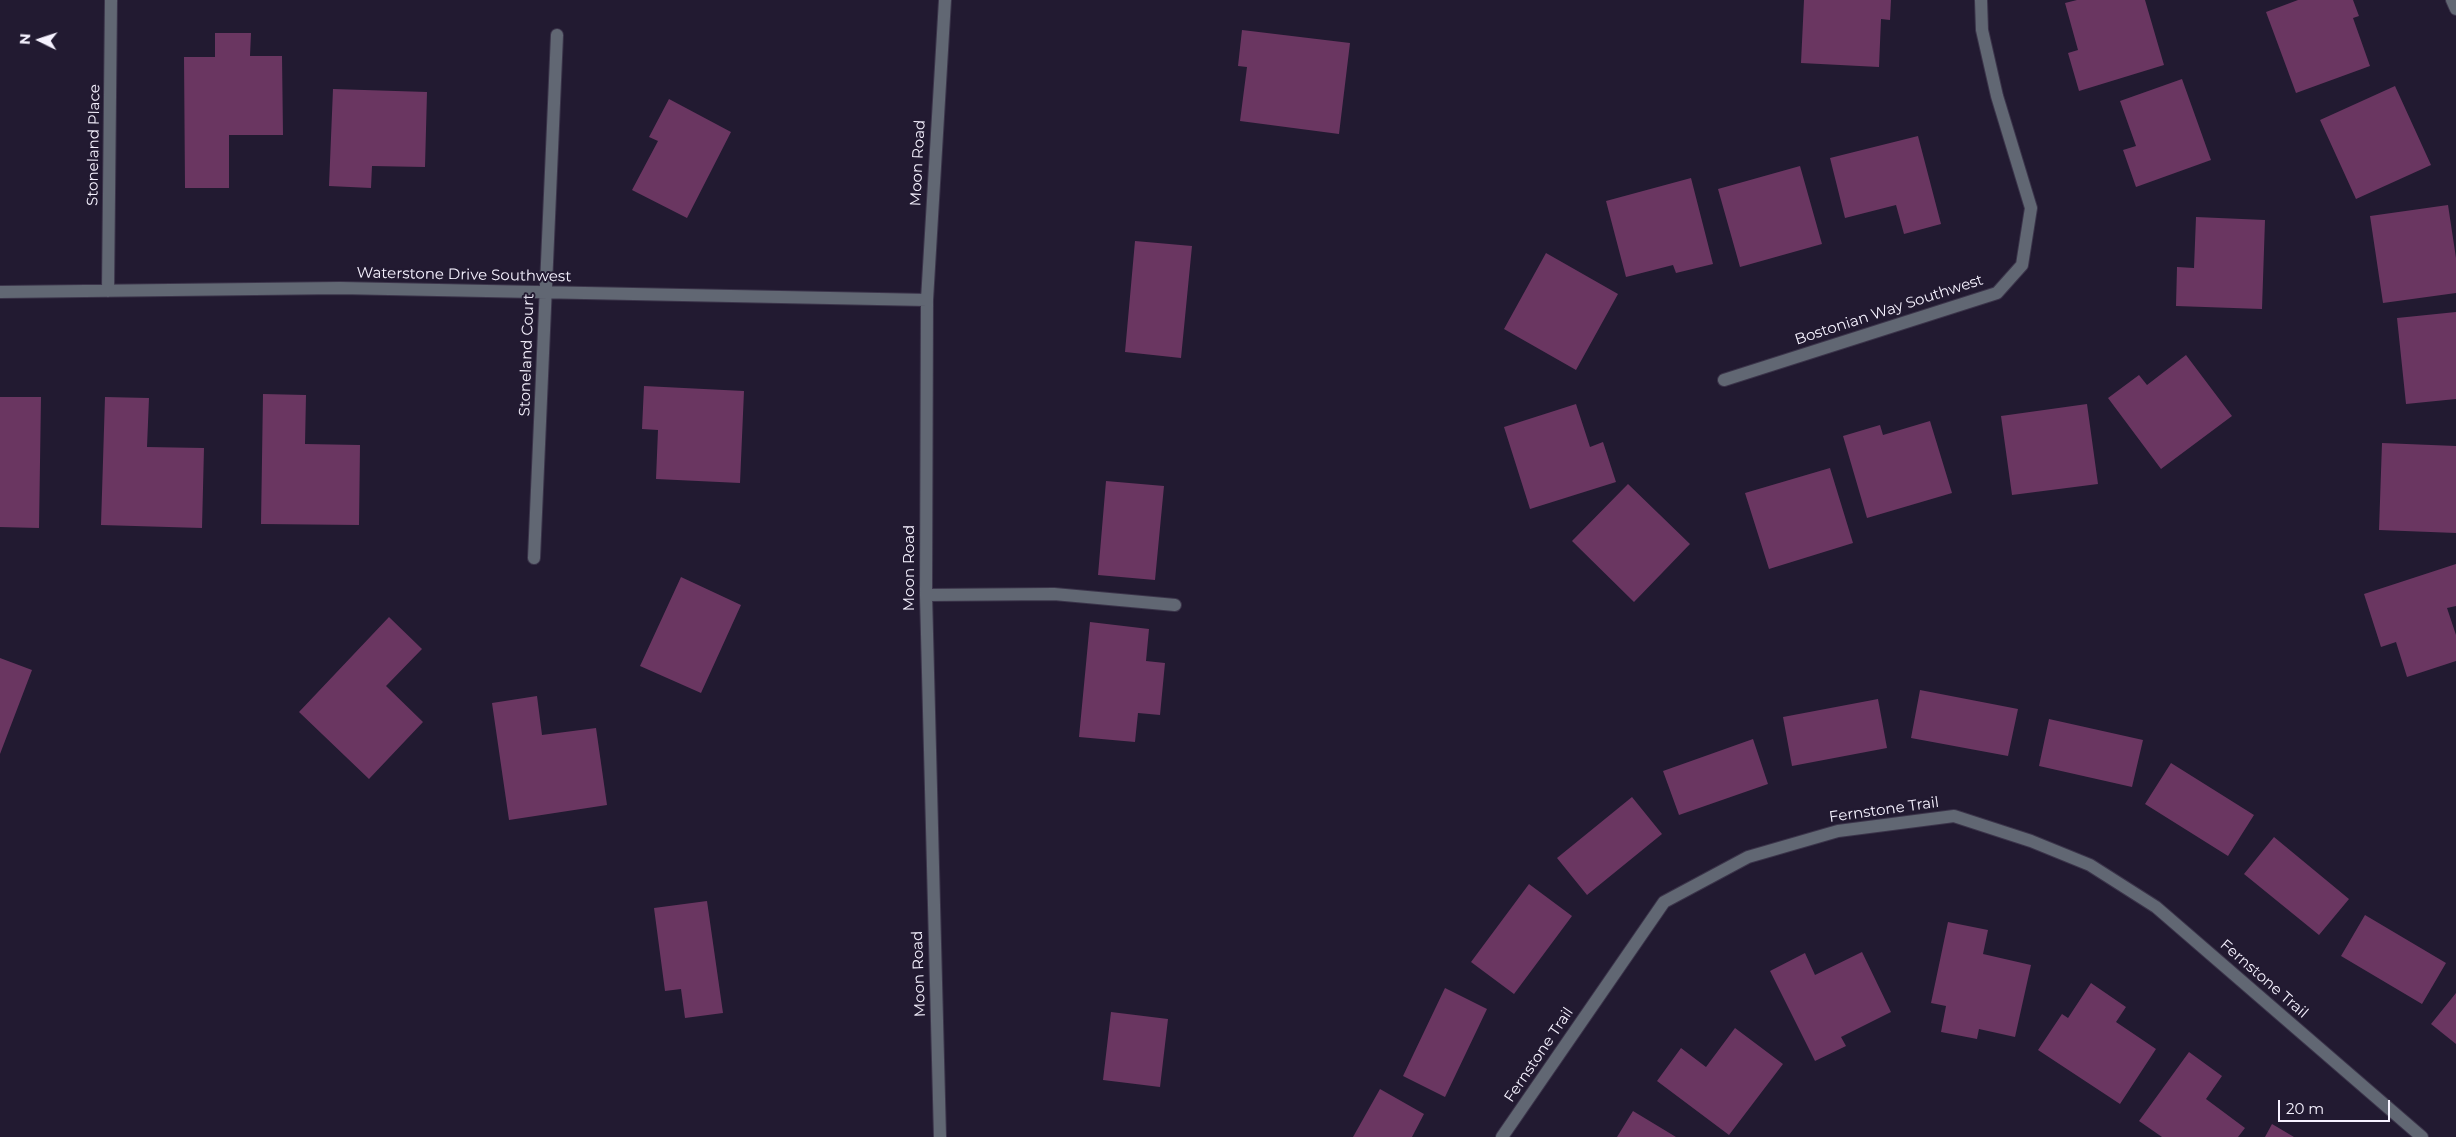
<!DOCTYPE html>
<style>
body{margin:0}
#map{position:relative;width:2456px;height:1137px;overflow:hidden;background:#221a31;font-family:Montserrat,sans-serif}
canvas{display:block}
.north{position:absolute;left:15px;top:15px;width:50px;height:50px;-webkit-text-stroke:4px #221a31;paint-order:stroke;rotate:274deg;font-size:14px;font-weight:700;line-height:20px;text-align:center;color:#f6f2ff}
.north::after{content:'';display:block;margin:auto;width:18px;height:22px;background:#f6f2ff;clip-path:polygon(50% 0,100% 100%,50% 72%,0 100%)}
.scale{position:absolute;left:2278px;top:1100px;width:112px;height:22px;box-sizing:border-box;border:2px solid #f6f2ff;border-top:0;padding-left:6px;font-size:15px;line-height:18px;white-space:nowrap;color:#f6f2ff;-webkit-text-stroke:4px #221a31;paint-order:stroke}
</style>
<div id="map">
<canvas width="2456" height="1137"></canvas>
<div class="north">N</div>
<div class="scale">20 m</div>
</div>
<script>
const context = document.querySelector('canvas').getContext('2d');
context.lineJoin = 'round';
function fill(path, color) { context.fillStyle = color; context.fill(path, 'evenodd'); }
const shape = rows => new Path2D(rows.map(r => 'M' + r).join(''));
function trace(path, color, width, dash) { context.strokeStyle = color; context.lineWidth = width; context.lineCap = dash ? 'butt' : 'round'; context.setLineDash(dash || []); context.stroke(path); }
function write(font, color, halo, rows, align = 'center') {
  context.font = font + ' Montserrat,sans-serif'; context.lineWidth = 4; context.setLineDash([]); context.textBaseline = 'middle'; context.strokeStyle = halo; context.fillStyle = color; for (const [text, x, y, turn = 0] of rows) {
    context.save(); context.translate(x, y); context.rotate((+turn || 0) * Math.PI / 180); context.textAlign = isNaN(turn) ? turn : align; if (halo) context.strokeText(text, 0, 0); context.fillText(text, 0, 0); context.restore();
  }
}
fill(shape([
 [1804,0,1891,0,1890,20,1881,19,1879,67,1801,63],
 [2077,0,2145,0,2164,65,2079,91,2068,53,2078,50,2065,3],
 [2298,0,2353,0,2359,16,2353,18,2370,66,2296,93,2266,12],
 [1242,30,1350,43,1339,134,1240,121,1247,67,1238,66],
 [215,33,251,33,250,56,282,56,283,135,229,135,229,188,185,188,184,57,215,57],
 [2182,79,2211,160,2136,187,2123,150,2136,146,2120,101],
 [2395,86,2431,165,2356,199,2320,120],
 [333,89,427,92,425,167,372,166,371,188,329,186],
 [669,99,731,132,687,218,632,190,658,141,649,137],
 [1918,136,1941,224,1904,234,1896,205,1845,218,1830,158],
 [1800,166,1822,244,1740,267,1718,189],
 [1691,178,1713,264,1676,273,1673,265,1626,277,1606,201],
 [2448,205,2456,258,2456,293,2383,303,2370,216],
 [2196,217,2265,220,2262,309,2176,306,2177,267,2194,268],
 [1135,241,1192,246,1181,358,1125,352],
 [1546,253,1618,294,1576,370,1504,329],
 [2456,312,2456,399,2406,404,2397,318],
 [2186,355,2232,416,2161,469,2108,398,2139,375,2147,385],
 [644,386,744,391,740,483,656,479,658,430,642,429],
 [263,394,306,395,305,444,360,445,359,525,261,524],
 [0,397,41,397,39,528,0,527],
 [105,397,149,398,147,447,204,448,202,528,101,525],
 [1576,404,1590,447,1603,442,1616,482,1530,509,1504,427],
 [2087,404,2098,484,2012,495,2001,416],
 [1930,421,1952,493,1867,518,1843,436,1880,425,1883,435],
 [2382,443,2456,446,2456,533,2379,530],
 [1830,468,1853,543,1769,569,1745,493],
 [1106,481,1164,486,1155,580,1098,575],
 [1628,484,1690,544,1634,602,1572,541],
 [2456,564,2456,606,2447,608,2456,635,2456,661,2407,677,2396,642,2381,647,2364,594],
 [681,577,741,605,701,693,640,666],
 [389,617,422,649,386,686,423,722,369,779,299,712],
 [1090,622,1149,629,1146,661,1165,663,1160,715,1138,713,1135,742,1079,737],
 [0,658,32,670,0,754],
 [1920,690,2018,709,2008,756,1911,738],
 [537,696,542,735,596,728,607,805,509,820,492,703],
 [1878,699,1887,748,1792,766,1783,717],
 [2049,719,2143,740,2132,787,2039,766],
 [1753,739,1768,784,1679,815,1663,771],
 [2171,763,2254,815,2228,856,2145,804],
 [1632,797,1662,834,1587,895,1557,858],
 [2274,837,2349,899,2319,935,2244,874],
 [1529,884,1572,916,1514,994,1471,962],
 [707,901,723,1013,685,1018,681,989,665,991,654,908],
 [2365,915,2446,963,2422,1004,2341,956],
 [1948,922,1988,930,1983,954,2031,965,2015,1037,1979,1029,1977,1039,1941,1032,1946,1006,1931,1003],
 [1862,952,1891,1012,1841,1037,1846,1046,1815,1061,1770,971,1805,953,1815,975],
 [2091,983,2126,1007,2116,1022,2156,1049,2120,1104,2038,1050,2062,1014,2068,1018],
 [1445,988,1487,1009,1445,1097,1403,1076],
 [2456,993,2456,1044,2431,1024],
 [1111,1012,1168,1019,1160,1087,1103,1080],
 [1735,1028,1783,1064,1729,1135,1657,1081,1681,1048,1706,1067],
 [2189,1052,2222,1076,2206,1099,2245,1128,2238,1137,2162,1137,2139,1121],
 [1380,1089,1424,1114,1412,1137,1353,1137],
 [1633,1111,1676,1137,1617,1137],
 [2272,1124,2294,1137,2265,1137]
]), '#6a3661');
const minor = shape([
 [2452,0,2456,9],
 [108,291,111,0],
 [0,292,340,288,927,300],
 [1724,380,1997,293,2022,265,2031,208,1997,96,1982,30,1981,0],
 [534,558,557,35],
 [926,595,1054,594,1175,605],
 [940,1137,926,595,927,300,945,0],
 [1502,1137,1664,902,1748,857,1838,831,1954,816,2031,841,2090,865,2156,907,2422,1137]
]);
trace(minor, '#3b344a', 14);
trace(minor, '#616773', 12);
write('15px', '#f6f2ff', '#221a31', [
 ["Stoneland Place",94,145,-89],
 ["Moon Road",918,163,-87],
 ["Waterstone Drive Southwest",464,275,1],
 ["Bostonian Way Southwest",1889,310,-18],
 ["Stoneland Court",527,355,-88],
 ["Moon Road",910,568,-90],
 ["Fernstone Trail",1884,810,-8],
 ["Moon Road",919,974,-92],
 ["Fernstone Trail",2264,979,41],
 ["Fernstone Trail",1539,1055,-56]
]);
</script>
